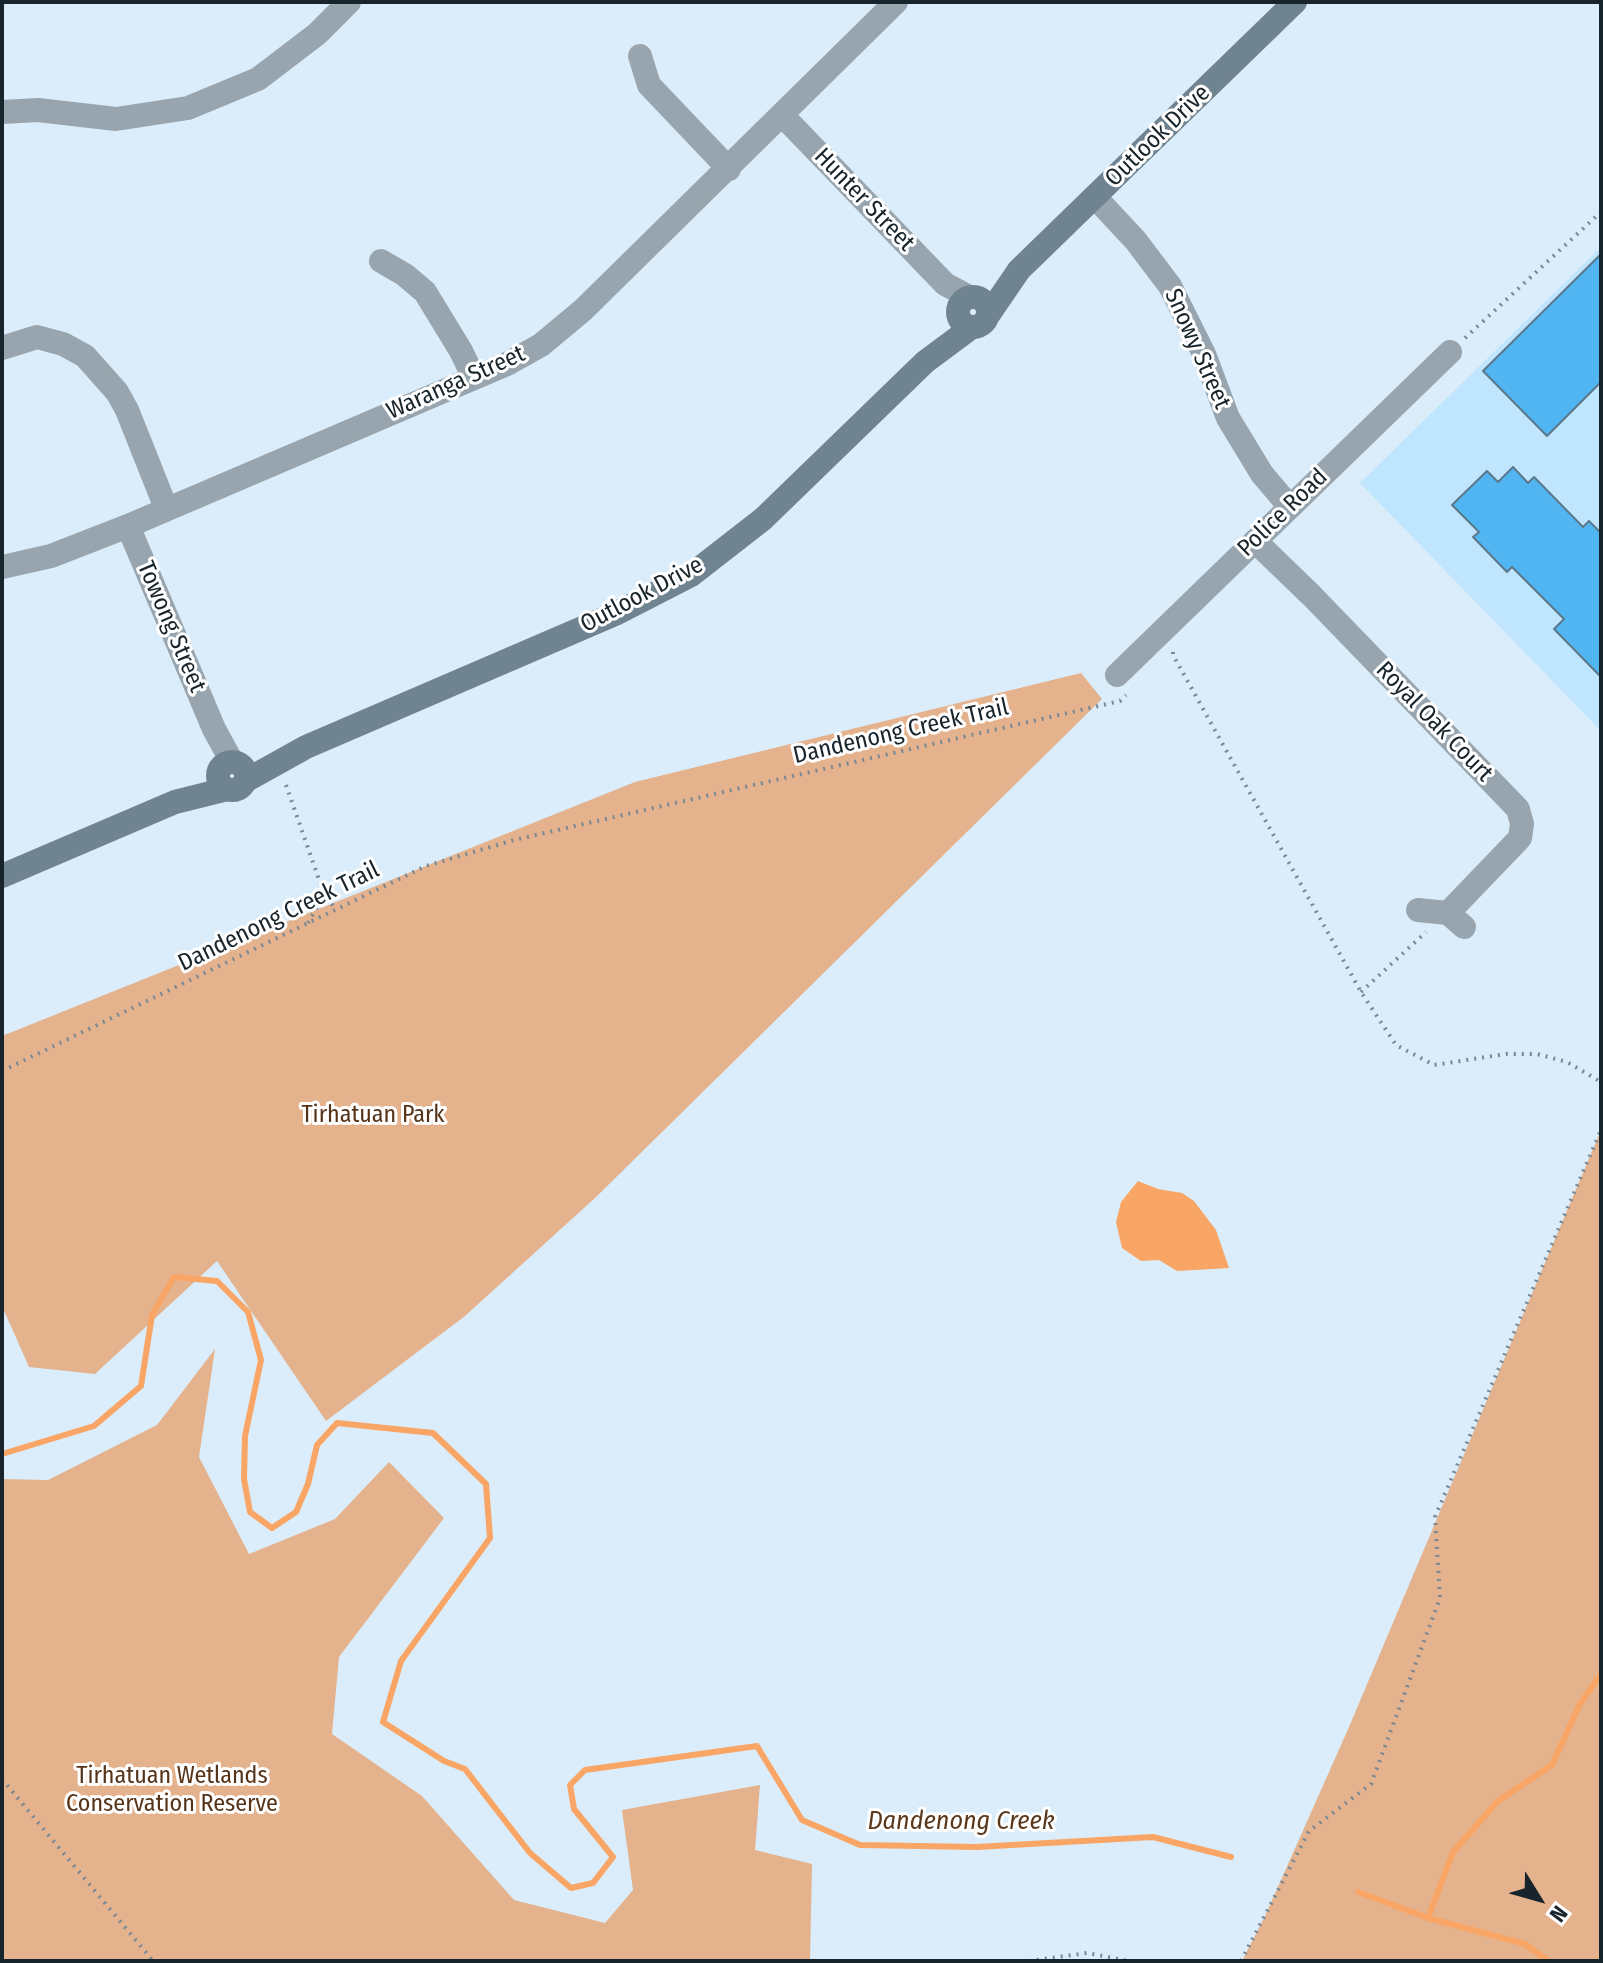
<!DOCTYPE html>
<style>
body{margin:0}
#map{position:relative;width:1603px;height:1963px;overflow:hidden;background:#dbedfa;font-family:"Fira Sans Condensed",sans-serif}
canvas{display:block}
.frame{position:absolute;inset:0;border:4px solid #18242b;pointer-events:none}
.north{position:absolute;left:1499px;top:1859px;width:80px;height:80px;-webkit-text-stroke:6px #fff;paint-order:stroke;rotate:127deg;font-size:22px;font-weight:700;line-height:32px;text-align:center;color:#18242b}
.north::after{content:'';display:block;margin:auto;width:28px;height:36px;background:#18242b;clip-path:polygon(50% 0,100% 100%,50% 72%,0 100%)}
</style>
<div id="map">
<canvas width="1603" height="1963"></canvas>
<div class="frame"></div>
<div class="north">N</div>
</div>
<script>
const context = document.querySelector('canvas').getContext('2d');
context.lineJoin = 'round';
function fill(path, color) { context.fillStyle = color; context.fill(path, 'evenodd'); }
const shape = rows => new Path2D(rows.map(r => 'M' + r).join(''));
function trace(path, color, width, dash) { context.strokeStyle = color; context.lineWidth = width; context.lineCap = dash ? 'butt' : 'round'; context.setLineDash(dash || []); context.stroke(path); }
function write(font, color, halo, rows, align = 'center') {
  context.font = font + ' "Fira Sans Condensed",sans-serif'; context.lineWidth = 6; context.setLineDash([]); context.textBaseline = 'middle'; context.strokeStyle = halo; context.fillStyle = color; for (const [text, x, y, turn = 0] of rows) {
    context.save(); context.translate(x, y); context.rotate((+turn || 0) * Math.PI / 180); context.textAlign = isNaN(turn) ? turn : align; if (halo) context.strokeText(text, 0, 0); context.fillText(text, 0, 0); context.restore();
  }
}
fill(shape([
 [1601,247,1601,731,1360,483]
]), '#bfe5ff');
fill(shape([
 [1081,673,1102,699,595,1198,465,1316,326,1421,217,1261,95,1374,29,1367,2,1306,2,1036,635,782],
 [1601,1130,1601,1961,1242,1961,1265,1916,1349,1727],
 [215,1349,199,1457,249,1554,335,1519,389,1462,444,1518,339,1657,332,1734,422,1796,514,1900,605,1923,633,1890,622,1810,760,1785,755,1850,812,1864,810,1961,2,1961,2,1479,48,1480,157,1425]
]), '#e4b28d');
fill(shape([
 [1138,1181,1158,1189,1182,1193,1194,1201,1216,1230,1229,1268,1177,1271,1159,1260,1141,1261,1122,1248,1116,1222,1121,1202]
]), '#f8a565');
trace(shape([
 [2,1454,94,1426,141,1386,152,1315,174,1277,217,1281,248,1312,261,1360,245,1436,244,1479,250,1512,272,1528,296,1512,308,1484,317,1445,337,1423,433,1433,486,1484,490,1538,401,1661,383,1722,444,1761,465,1769,530,1853,571,1888,593,1883,613,1857,574,1809,570,1785,585,1770,757,1746,802,1820,860,1845,977,1847,1153,1837,1231,1857],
 [1358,1892,1428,1918,1453,1852,1498,1801,1552,1765,1580,1704,1601,1674],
 [1428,1918,1525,1944,1548,1961]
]), '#f8a565', 6);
const building = shape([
 [1601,254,1601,382,1547,436,1483,371,1601,254],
 [1513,467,1528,483,1534,477,1583,527,1589,521,1601,533,1601,677,1554,629,1564,619,1512,567,1507,572,1473,537,1479,532,1452,505,1487,471,1498,482,1513,467]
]);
fill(building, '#51b5f1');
trace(building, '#5c788b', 2);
trace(shape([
 [1465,338,1601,212],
 [1173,652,1173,655,1361,992,1396,1045,1434,1065,1506,1054,1537,1054,1567,1062,1601,1082],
 [286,785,324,894,336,910],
 [308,923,324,894],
 [1361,992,1426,932],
 [2,1071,426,866,514,840,1120,701,1126,695],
 [2,1779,153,1961],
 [1029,1961,1087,1953,1129,1961],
 [1241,1961,1309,1831,1371,1784,1440,1598,1435,1517,1601,1130]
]), '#798892', 4, [2, 6]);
trace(shape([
 [640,56,649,85,729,169],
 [2,112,38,110,116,119,188,108,258,79,317,34,349,2],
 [783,116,945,284,969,297],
 [1095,197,1136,241,1170,286,1204,354,1228,418,1262,474,1290,507],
 [381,261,405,275,425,292,461,351,474,378],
 [2,348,37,337,63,344,85,356,117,392,127,410,166,508],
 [128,526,214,729,232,762],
 [1255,541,1312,596,1518,809,1522,824,1520,838,1448,913],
 [2,567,51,556,128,526,507,364,541,345,583,310,896,2],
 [1117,675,1450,352],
 [1418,910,1448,913,1464,927]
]), '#98a5ae', 24);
trace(shape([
 '958 312a15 15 0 1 1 30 0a15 15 0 1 1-30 0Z',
 [989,314,1019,270,1295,2],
 '218 776a14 14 0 1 1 28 0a14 14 0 1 1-28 0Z',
 [245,781,306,747,615,614,691,575,763,519,925,362,972,327],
 [2,876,175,802,227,789]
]), '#708390', 24);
write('24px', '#18242b', '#fff', [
 ["Outlook Drive",1158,136,-44],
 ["Hunter Street",864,200,46],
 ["Snowy Street",1197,349,66],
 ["Waranga Street",456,383,-24],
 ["Police Road",1283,513,-44],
 ["Outlook Drive",642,595,-28],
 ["Towong Street",171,627,67],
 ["Royal Oak Court",1434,722,46],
 ["Dandenong Creek Trail",901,732,-13],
 ["Dandenong Creek Trail",279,917,-26]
]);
write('24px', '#563419', '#fff', [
 ["Tirhatuan Park",373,1115],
 ["Tirhatuan Wetlands",172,1776],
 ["Conservation Reserve",172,1804]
]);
write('italic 26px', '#5a381d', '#fff', [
 ["Dandenong Creek",961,1822]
]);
</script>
